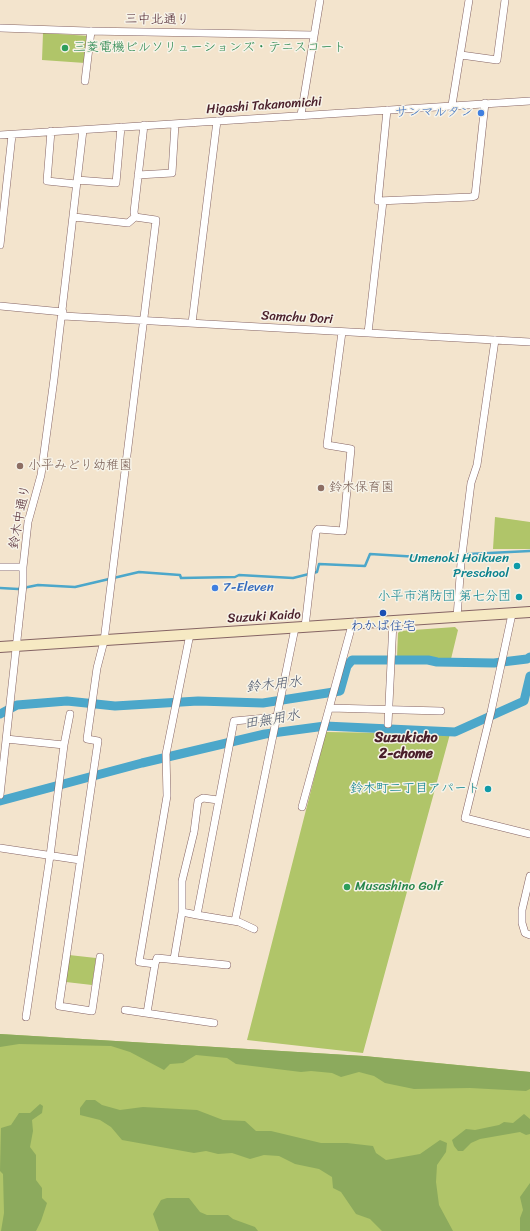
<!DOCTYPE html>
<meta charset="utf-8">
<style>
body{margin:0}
canvas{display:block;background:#f3e4cd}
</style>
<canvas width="530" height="1231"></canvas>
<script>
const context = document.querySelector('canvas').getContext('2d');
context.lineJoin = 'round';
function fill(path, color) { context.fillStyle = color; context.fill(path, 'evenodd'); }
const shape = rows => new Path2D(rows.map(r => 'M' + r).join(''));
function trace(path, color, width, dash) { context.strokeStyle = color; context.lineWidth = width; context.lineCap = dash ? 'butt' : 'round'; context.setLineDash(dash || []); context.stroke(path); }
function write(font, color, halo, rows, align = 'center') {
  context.font = font + ' Sriracha,"Klee One",sans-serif'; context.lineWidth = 3; context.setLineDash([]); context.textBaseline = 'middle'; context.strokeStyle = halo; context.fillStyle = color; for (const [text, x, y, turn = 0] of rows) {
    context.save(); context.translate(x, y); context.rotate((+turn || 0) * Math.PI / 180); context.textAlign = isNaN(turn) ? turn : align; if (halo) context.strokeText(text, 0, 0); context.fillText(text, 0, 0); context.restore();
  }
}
fill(shape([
 [43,33,89,36,85,63,42,60],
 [495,517,530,522,530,549,493,549],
 [455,627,458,630,451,659,397,658,398,633,400,631],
 [326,732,450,734,363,1053,247,1040],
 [69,955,96,958,92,985,66,982],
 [0,1034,364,1056,530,1072,530,1231,0,1231]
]), '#b0c569');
fill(shape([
 [0,1034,364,1056,530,1072,530,1089,526,1091,470,1088,414,1089,385,1083,374,1076,359,1072,341,1077,332,1073,311,1071,301,1072,236,1064,227,1058,196,1055,183,1063,170,1064,164,1070,130,1052,111,1046,19,1044,0,1047],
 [86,1100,95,1100,102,1105,120,1110,143,1107,197,1110,223,1120,245,1121,256,1131,271,1131,321,1143,347,1143,373,1146,376,1153,386,1160,420,1154,440,1140,447,1143,446,1152,437,1165,436,1182,439,1205,453,1231,382,1231,370,1219,356,1214,341,1192,333,1188,332,1177,319,1169,295,1164,279,1156,264,1155,250,1159,232,1153,218,1154,206,1151,194,1153,122,1140,111,1127,100,1120,80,1115,80,1108],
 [40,1104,43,1106,42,1113,32,1120,33,1131,30,1147,36,1155,36,1180,42,1188,42,1198,47,1203,41,1221,36,1231,1,1231,4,1213,3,1174,0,1171,1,1128,11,1125,19,1113,30,1113],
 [524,1114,530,1119,530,1134,526,1135,520,1132,480,1139,471,1143,463,1151,458,1151,454,1146,452,1140,466,1129,475,1130,499,1125,504,1122,513,1123],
 [530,1183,530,1231,520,1231,520,1218,523,1210,520,1197],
 [167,1198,189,1198,200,1212,207,1215,228,1215,233,1219,255,1227,258,1231,159,1231,153,1214,161,1200]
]), '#8caa5d');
trace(shape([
 [0,588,18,589,38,585,75,587,139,572,180,575,181,578,235,577,239,575,293,578,317,572,319,564,365,566,370,554,419,557,426,561,469,554,530,551]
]), '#4ca7ca', 2.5);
trace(shape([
 [0,714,17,705,67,701,115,706,198,701,263,703,340,691,347,666,352,660,428,660,437,662,494,663,527,659,530,657],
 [0,801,142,763,265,734,325,726,455,732,524,701,530,676]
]), '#4ca7ca', 9);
const minor = shape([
 [0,28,88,31,314,35],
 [461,55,497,60,505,0],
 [85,81,91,31],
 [452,105,469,0],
 [387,110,378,201,471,197,475,196,485,103],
 [301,115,320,0],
 [51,131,47,181,76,184],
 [0,135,530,101],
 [138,175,172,173,175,124],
 [77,180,116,183,121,127],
 [74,217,128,223,135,217],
 [0,245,12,135],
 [0,306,63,312],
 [63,316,530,342],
 [192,323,217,121],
 [368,333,383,201],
 [0,567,23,567],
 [512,614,491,712,465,818,530,834],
 [457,617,461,563,471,483,477,465,495,340],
 [305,627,316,532,318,529,343,531,351,449,327,445,342,332],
 [190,634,166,754,167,796,139,962,155,964,157,958,227,965],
 [330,708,441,711],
 [388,724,393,622],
 [6,739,64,745,70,714],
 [0,795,23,585,23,567,28,522,41,475,54,379,83,130],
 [302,807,352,625],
 [0,848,80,860],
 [530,876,522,910,522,923,525,933,530,935],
 [182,912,182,881,194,832,198,801,203,798,218,800],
 [235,921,295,628],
 [254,929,239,922,197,915,234,721,277,717],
 [100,957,92,1011,59,1006,98,741,87,739,97,668,104,641,156,220,135,217,134,212,144,125],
 [174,959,182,912,197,915],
 [125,1010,214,1023],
 [147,1013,155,964],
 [26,1017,50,856,64,745]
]);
const secondary = shape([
 [0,647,530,612]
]);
trace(minor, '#856464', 8);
trace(secondary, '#856464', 12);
trace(minor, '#fff', 7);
trace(secondary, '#f6e9c3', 10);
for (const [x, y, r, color] of [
 [65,48,4,"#2e9e5b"],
 [481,113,4,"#3f7fe0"],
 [20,466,4,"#8d6e63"],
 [321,488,4,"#8d6e63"],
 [517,566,4,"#0f9aa8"],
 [215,588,4,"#3f7fe0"],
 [519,597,4,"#0f9aa8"],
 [383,613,4,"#1a4fb4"],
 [488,789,4,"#0f9aa8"],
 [347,887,4,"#2e9e5b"]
]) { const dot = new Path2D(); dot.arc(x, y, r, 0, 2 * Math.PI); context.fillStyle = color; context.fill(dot); trace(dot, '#f7f3e8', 1.5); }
write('13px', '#4a1f2b', '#f7f3e8', [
 ["三中北通り",157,20,1],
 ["Higashi Takanomichi",264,106,-4],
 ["Samchu Dori",297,318,3],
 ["鈴木中通り",20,517,-79],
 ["Suzuki Kaido",264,617,-3]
]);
write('13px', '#27864d', '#f7f3e8', [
 ["三菱電機ビルソリューションズ・テニスコート",73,48],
 ["Musashino Golf",355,887]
], 'left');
write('13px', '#366cbe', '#f7f3e8', [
 ["サンマルタン",473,113],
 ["7-Eleven",223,588,"left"]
], 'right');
write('13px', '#785e54', '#f7f3e8', [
 ["小平みどり幼稚園",28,466],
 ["鈴木保育園",329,488]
], 'left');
write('13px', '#0d838f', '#f7f3e8', [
 ["Umenoki Hoikuen",509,559],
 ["Preschool",509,574],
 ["小平市消防団 第七分団",511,597],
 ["鈴木町二丁目アパート",480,789]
], 'right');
write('13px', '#164399', '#f7f3e8', [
 ["わかば住宅",383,627]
]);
write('italic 14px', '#4b556b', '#f7f3e8', [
 ["鈴木用水",274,685,-6],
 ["田無用水",272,720,-10]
]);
write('bold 14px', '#4a1f2b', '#f7f3e8', [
 ["Suzukicho",406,738],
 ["2-chome",406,754]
]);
</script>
